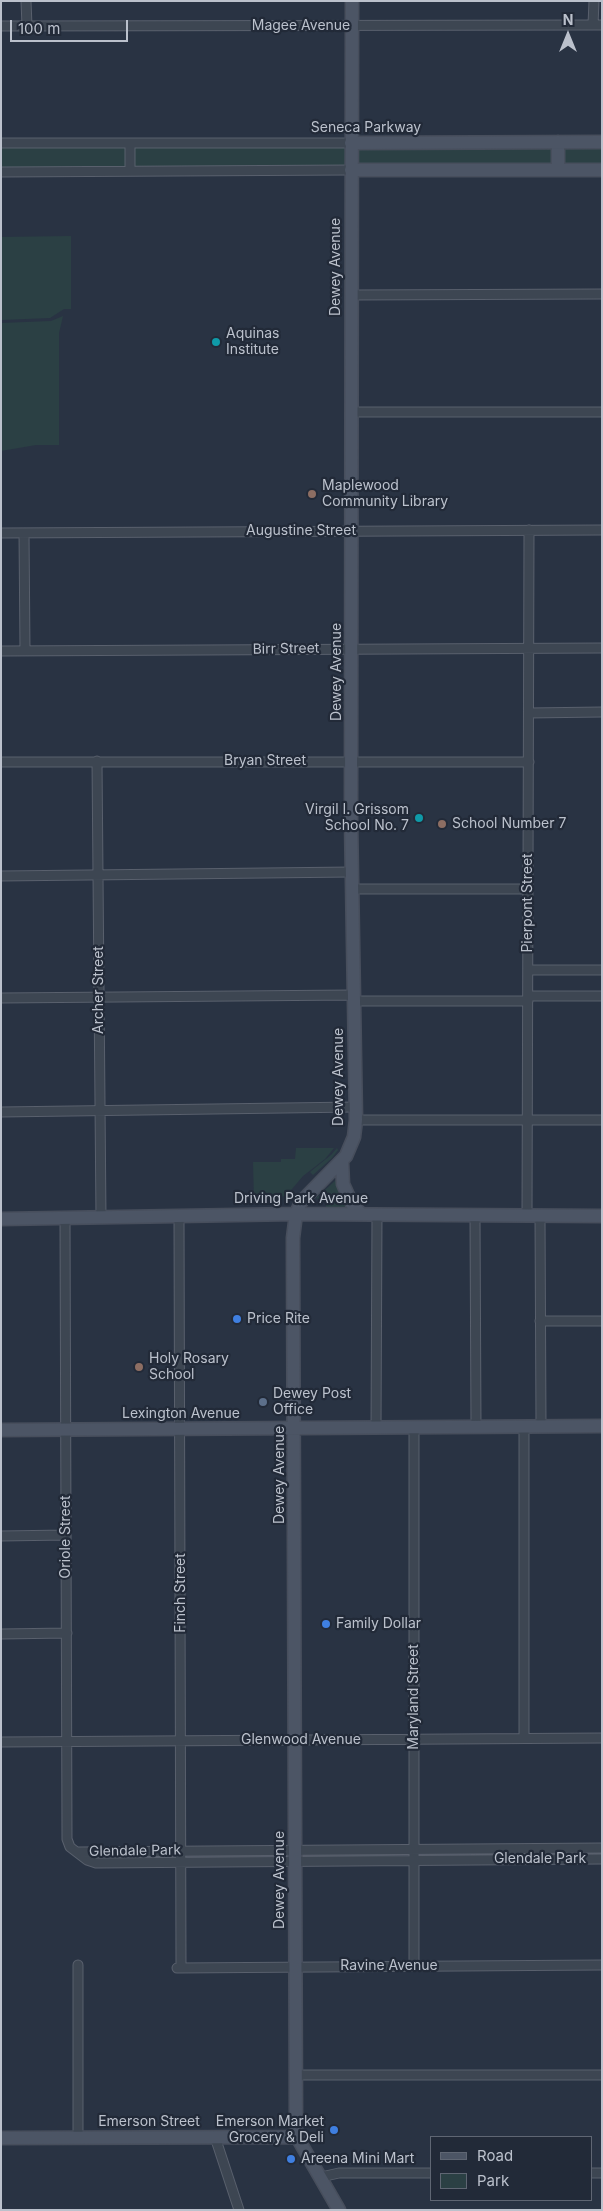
<!DOCTYPE html>
<style>
body{margin:0}
#map{position:relative;width:603px;height:2211px;overflow:hidden;background:#293343;font-family:Inter,sans-serif}
canvas{display:block}
.frame{position:absolute;inset:0;border:2px solid #bbc1cc;pointer-events:none}
.legend{position:absolute;left:430px;top:2136px;width:162px;height:65px;box-sizing:border-box;background:#222a38;border:1px solid #5f6673;margin:0;padding:6px 9px;list-style:none;font-size:15px;color:#bbc1cc}
.legend li{display:flex;align-items:center;gap:10px;height:25px}
.legend b{width:25px;border:1px solid #5f6673}
.north{position:absolute;left:543px;top:10px;width:50px;height:50px;-webkit-text-stroke:4px #222a38;paint-order:stroke;rotate:0deg;font-size:14px;font-weight:700;line-height:20px;text-align:center;color:#bbc1cc}
.north::after{content:'';display:block;margin:auto;width:18px;height:22px;background:#bbc1cc;clip-path:polygon(50% 0,100% 100%,50% 72%,0 100%)}
.scale{position:absolute;left:10px;top:20px;width:118px;height:22px;box-sizing:border-box;border:2px solid #bbc1cc;border-top:0;padding-left:6px;font-size:15px;line-height:18px;white-space:nowrap;color:#bbc1cc;-webkit-text-stroke:4px #222a38;paint-order:stroke}
</style>
<div id="map">
<canvas width="603" height="2211"></canvas>
<div class="frame"></div>
<ul class="legend">
<li><b style="height:6px;background:#4c5565"></b>Road</li>
<li><b style="height:14px;background:#2b4044"></b>Park</li>
</ul>
<div class="north">N</div>
<div class="scale">100 m</div>
</div>
<script>
const context = document.querySelector('canvas').getContext('2d');
context.lineJoin = 'round';
function fill(path, color) { context.fillStyle = color; context.fill(path, 'evenodd'); }
const shape = rows => new Path2D(rows.map(r => 'M' + r).join(''));
function trace(path, color, width, dash) { context.strokeStyle = color; context.lineWidth = width; context.lineCap = dash ? 'butt' : 'round'; context.setLineDash(dash || []); context.stroke(path); }
function write(font, color, halo, rows, align = 'center') {
  context.font = font + ' Inter,sans-serif'; context.lineWidth = 4.5; context.setLineDash([]); context.textBaseline = 'middle'; context.strokeStyle = halo; context.fillStyle = color; for (const [text, x, y, turn = 0] of rows) {
    context.save(); context.translate(x, y); context.rotate((+turn || 0) * Math.PI / 180); context.textAlign = isNaN(turn) ? turn : align; if (halo) context.strokeText(text, 0, 0); context.fillText(text, 0, 0); context.restore();
  }
}
fill(shape([
 [602,146,602,166,1,168,1,147],
 [71,236,71,309,64,309,50,318,1,320,1,237],
 [63,316,59,333,59,445,36,445,1,451,1,323,51,321],
 [296,1148,334,1148,325,1159,303,1176,287,1195,271,1201,254,1201,253,1162,281,1162,281,1159,295,1159],
 [337,1148,338,1150,332,1158,313,1175,310,1172,331,1155],
 [336,1180,338,1180,348,1207,326,1207,326,1201,316,1198]
]), '#2b4044');
const street = shape([
 [26,1,27,26],
 [593,25,594,1],
 [1,26,602,25],
 [1,143,351,143],
 [130,143,130,171],
 [1,172,351,170],
 [351,295,602,294],
 [351,412,602,412],
 [1,533,602,530],
 [24,533,25,651],
 [1,651,602,648],
 [529,713,602,712],
 [97,761,101,1218],
 [1,762,529,762],
 [1,876,352,872],
 [352,889,528,889],
 [528,970,602,970],
 [528,996,602,996],
 [1,998,353,995],
 [353,1001,528,1001],
 [1,1112,355,1107],
 [356,1120,602,1120],
 [475,1216,476,1427],
 [527,1216,529,530],
 [540,1216,541,1426],
 [179,1217,181,1968],
 [65,1218,67,1839,70,1847,87,1860,96,1863,602,1859],
 [540,1321,602,1321],
 [524,1426,524,1738],
 [414,1427,414,1966],
 [376,1428,377,1214],
 [1,1536,66,1535],
 [1,1634,67,1633],
 [1,1742,602,1738],
 [77,1852,602,1848],
 [177,1968,602,1965],
 [296,2075,602,2075],
 [78,2137,78,1965],
 [215,2137,239,2210],
 [592,2173,602,2173],
 [321,2177,339,2173,432,2173]
]);
const secondary = shape([
 [351,143,602,142],
 [351,170,602,170],
 [558,170,558,142],
 [342,1162,343,1184,352,1204,361,1214],
 [1,1219,296,1214,602,1216],
 [1,1430,602,1426],
 [1,2138,297,2137],
 [339,2210,297,2137,296,2128,293,1238,296,1214,301,1202,346,1156,354,1137,356,1120,351,820,352,1]
]);
trace(street, '#59606d', 11);
trace(secondary, '#474e5c', 15);
trace(street, '#3d4652', 9);
trace(secondary, '#4c5565', 12);
for (const [x, y, r, color] of [
 [216,342,5,"#0f9aa8"],
 [312,494,5,"#8d6e63"],
 [419,818,5,"#0f9aa8"],
 [442,824,5,"#8d6e63"],
 [237,1319,5,"#3f7fe0"],
 [139,1367,5,"#8d6e63"],
 [263,1402,5,"#5c6f8a"],
 [326,1624,5,"#3f7fe0"],
 [334,2130,5,"#3f7fe0"],
 [291,2159,5,"#3f7fe0"]
]) { const dot = new Path2D(); dot.arc(x, y, r, 0, 2 * Math.PI); context.fillStyle = color; context.fill(dot); trace(dot, '#222a38', 2); }
write('14px', '#bbc1cc', '#222a38', [
 ["Magee Avenue",301,26],
 ["Seneca Parkway",366,128],
 ["Dewey Avenue",336,267,-90],
 ["Augustine Street",301,531],
 ["Birr Street",286,649,-1],
 ["Dewey Avenue",337,672,-90],
 ["Bryan Street",265,761],
 ["Pierpont Street",528,903,-90],
 ["Archer Street",99,990,-90],
 ["Dewey Avenue",339,1077,-90],
 ["Driving Park Avenue",301,1199],
 ["Lexington Avenue",181,1414],
 ["Dewey Avenue",280,1475,-90],
 ["Oriole Street",66,1537,-90],
 ["Finch Street",181,1593,-90],
 ["Maryland Street",414,1697,-90],
 ["Glenwood Avenue",301,1740],
 ["Glendale Park",135,1851,-1],
 ["Glendale Park",540,1859],
 ["Dewey Avenue",280,1880,-90],
 ["Ravine Avenue",389,1966],
 ["Emerson Street",149,2122]
]);
write('14px', '#bbc1cc', '#222a38', [
 ["Aquinas",226,334],
 ["Institute",226,350],
 ["Maplewood",322,486],
 ["Community Library",322,502],
 ["Virgil I. Grissom",409,810,"right"],
 ["School No. 7",409,826,"right"],
 ["School Number 7",452,824],
 ["Price Rite",247,1319],
 ["Holy Rosary",149,1359],
 ["School",149,1375],
 ["Dewey Post",273,1394],
 ["Office",273,1410],
 ["Family Dollar",336,1624],
 ["Emerson Market",324,2122,"right"],
 ["Grocery & Deli",324,2138,"right"],
 ["Areena Mini Mart",301,2159]
], 'left');
</script>
